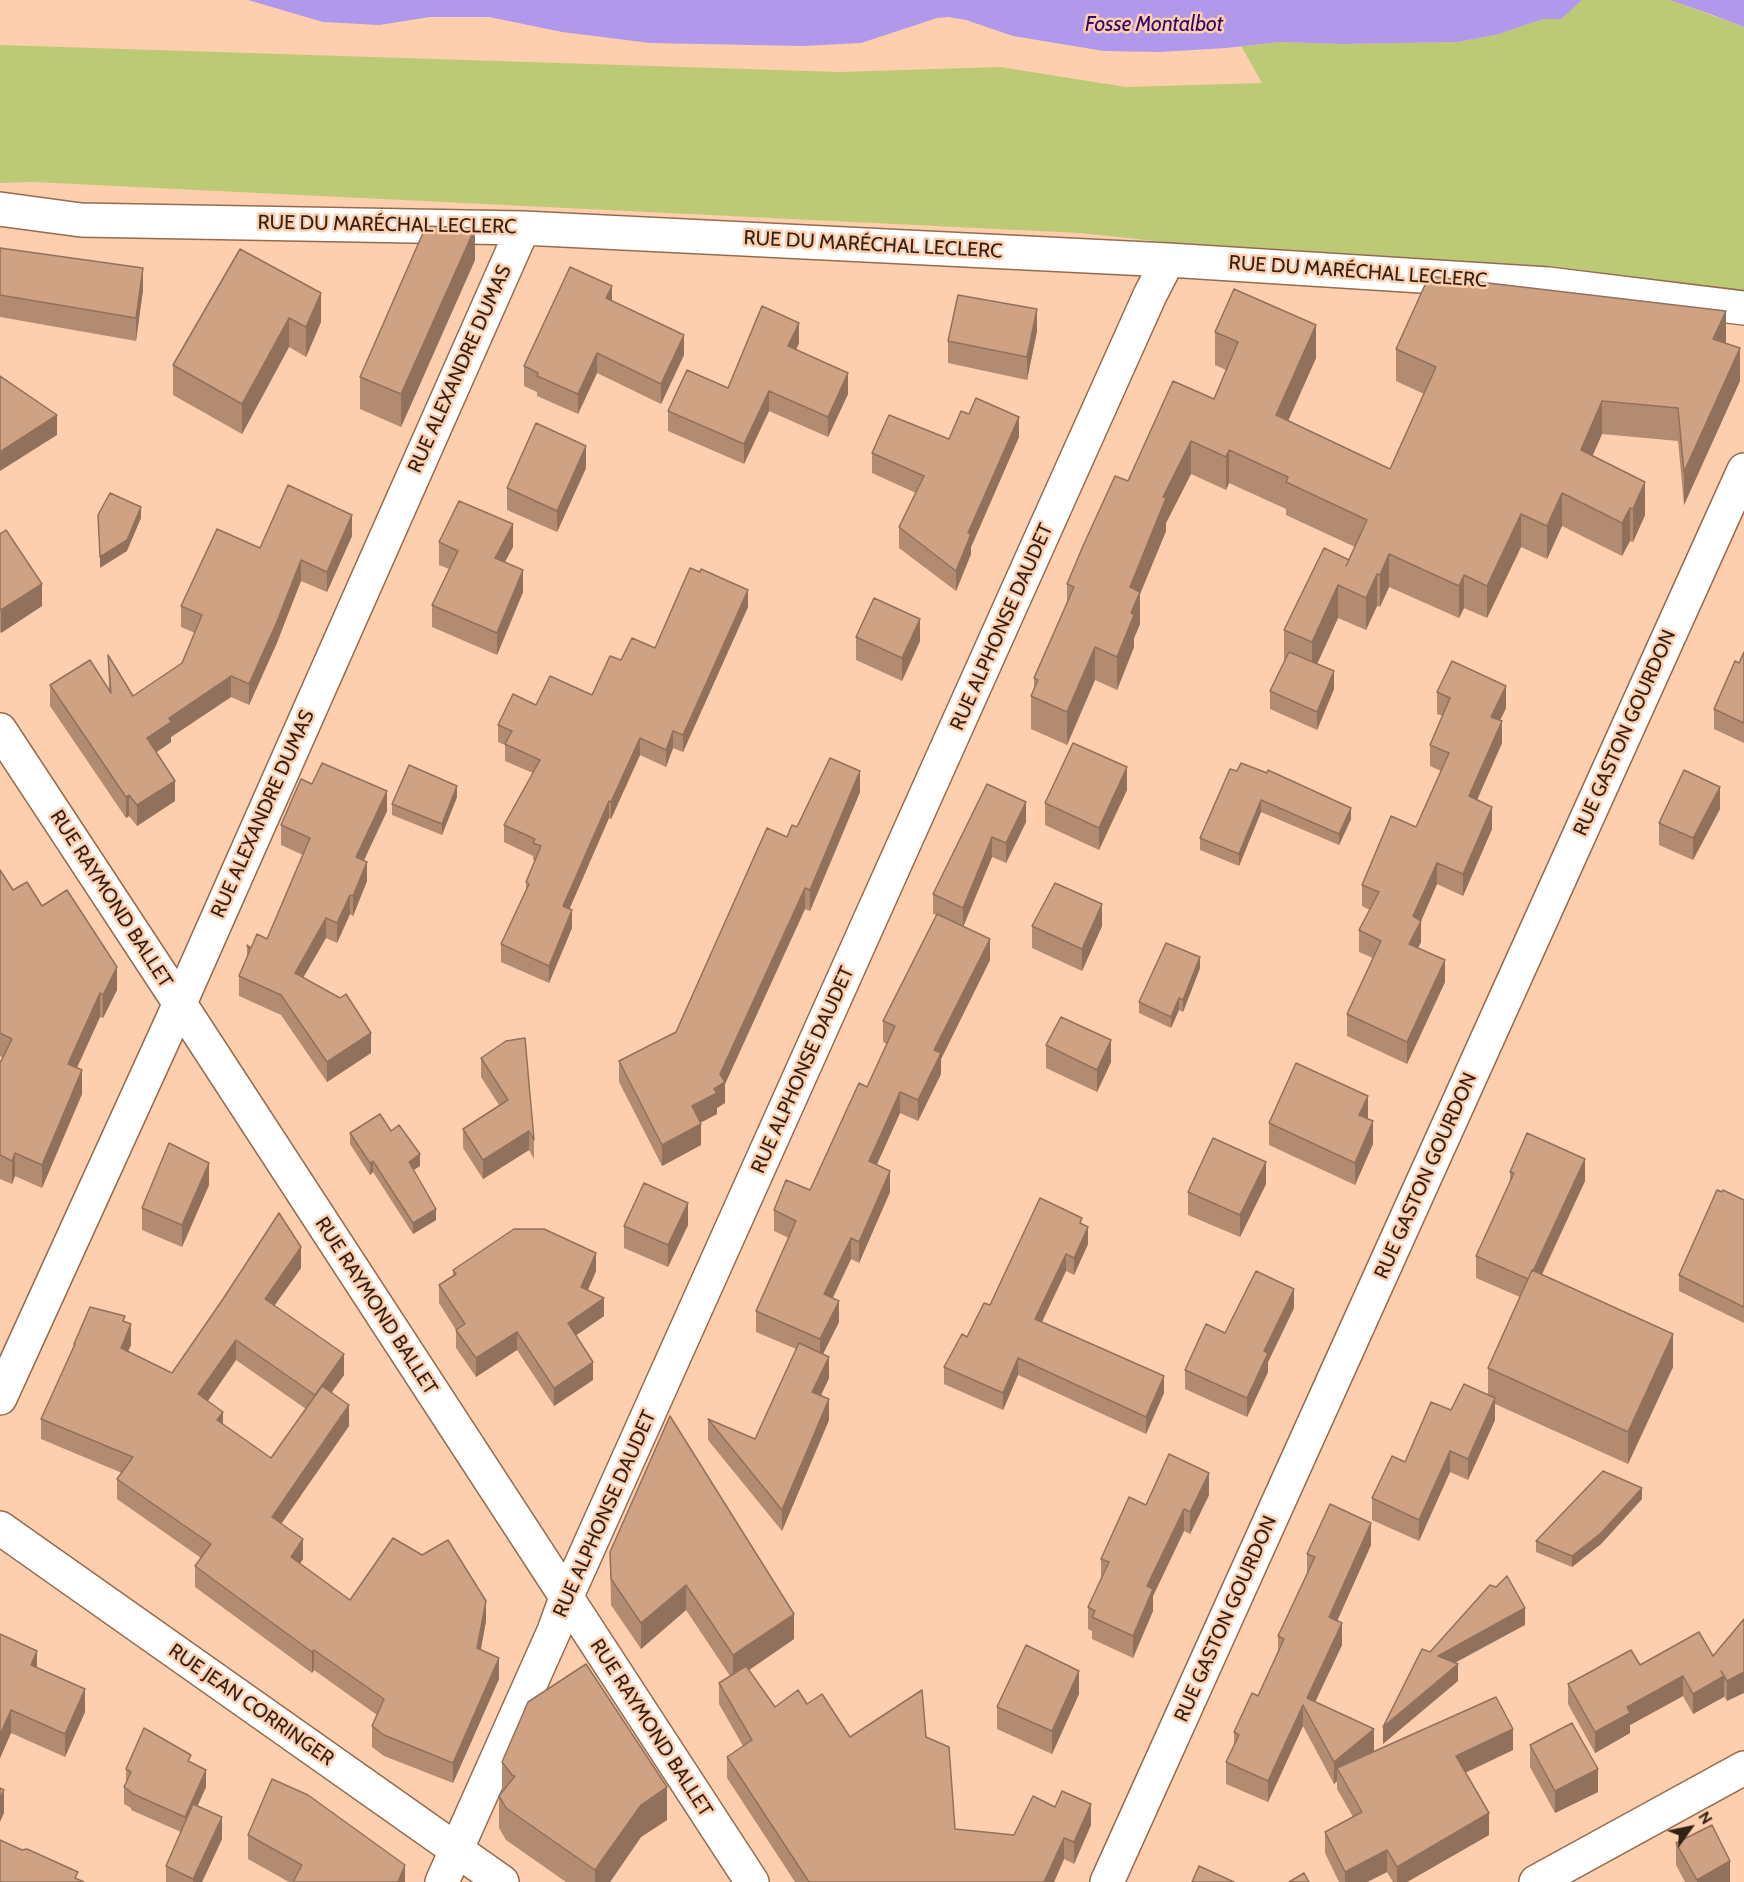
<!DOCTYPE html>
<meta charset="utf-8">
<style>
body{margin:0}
#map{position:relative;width:1744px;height:1882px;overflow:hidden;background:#fecfae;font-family:Cabin,sans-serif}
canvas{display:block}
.north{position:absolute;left:1660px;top:1798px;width:60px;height:60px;-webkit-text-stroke:4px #fecfae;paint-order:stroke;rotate:57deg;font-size:16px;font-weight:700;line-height:24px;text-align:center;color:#332115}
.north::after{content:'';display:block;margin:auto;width:21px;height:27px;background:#332115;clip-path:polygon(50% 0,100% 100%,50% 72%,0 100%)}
</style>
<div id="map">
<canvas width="1744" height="1882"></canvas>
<div class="north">N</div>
</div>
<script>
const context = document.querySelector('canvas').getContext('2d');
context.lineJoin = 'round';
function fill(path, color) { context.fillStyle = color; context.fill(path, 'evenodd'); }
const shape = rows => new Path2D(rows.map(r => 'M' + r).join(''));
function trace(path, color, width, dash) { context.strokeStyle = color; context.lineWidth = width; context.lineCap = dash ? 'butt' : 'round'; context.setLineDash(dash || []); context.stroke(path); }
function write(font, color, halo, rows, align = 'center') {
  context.font = font + ' Cabin,sans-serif'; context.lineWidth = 5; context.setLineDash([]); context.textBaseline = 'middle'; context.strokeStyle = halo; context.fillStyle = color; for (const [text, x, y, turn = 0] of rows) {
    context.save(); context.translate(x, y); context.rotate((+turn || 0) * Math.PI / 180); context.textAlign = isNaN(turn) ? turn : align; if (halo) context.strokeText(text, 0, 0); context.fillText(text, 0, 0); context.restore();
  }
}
fill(shape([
 [1582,0,1670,0,1744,27,1744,303,1079,233,33,182,0,183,0,45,839,72,1000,67,1126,87,1262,83,1241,46,1279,42,1343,44,1457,42,1496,35,1543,19,1560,19]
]), '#bdca75');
fill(shape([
 [248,0,1582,0,1561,19,1543,19,1496,35,1457,42,1343,44,1279,42,1226,48,1159,52,1104,51,1013,36,966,20,949,17,937,18,861,43,803,46,650,43,562,32,489,17,430,17,379,25,323,22],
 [1670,0,1744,0,1744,27,1710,14]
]), '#b098eb');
const street = shape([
 [0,209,81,220,523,228,1168,260,1548,284,1744,308],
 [0,730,167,984,752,1882],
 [0,1398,180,1003,523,228],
 [0,1528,502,1882],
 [442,1882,554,1631,566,1598,1150,295,1168,260],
 [1107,1882,1744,470],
 [1536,1882,1744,1768]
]);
trace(street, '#946b4d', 36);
trace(street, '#fff', 33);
fill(shape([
 [0,248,143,290,136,341,0,317],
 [475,260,401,427,360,409,360,377],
 [321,293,321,322,306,357,289,347,242,434,173,395,173,365],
 [612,301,684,355,661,404,597,373,578,414,537,396,537,392,524,386,524,366],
 [1037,331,1027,380,948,363,948,341],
 [1215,332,1316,358,1288,421,1390,469,1424,394,1396,381,1396,349,1726,343,1740,381,1684,505,1678,441,1602,434,1592,456,1645,515,1633,542,1630,541,1622,556,1562,526,1547,559,1521,547,1487,618,1464,608,1459,618,1389,587,1380,607,1377,606,1366,630,1338,618,1317,664,1334,689,1317,730,1270,709,1270,691,1284,661,1284,630,1349,560,1355,547,1286,515,1286,509,1229,483,1226,490,1191,474,1166,523,1166,531,1140,594,1140,624,1134,638,1134,647,1117,690,1095,680,1067,745,1031,729,1031,696,1034,689,1034,678,1067,604,1067,584,1128,481,1214,399,1226,370,1215,365],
 [799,343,796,350,848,394,828,437,769,411,744,464,668,431,668,411,728,388],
 [1019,437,971,547,971,554,956,591,899,548,899,527,916,493,872,473,872,453,949,439],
 [586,468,557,532,507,510,507,488],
 [0,534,42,606,1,633,0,631],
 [352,536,327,592,301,581,276,645,249,705,231,697,171,737,171,742,156,752,175,801,137,826,129,816,126,818,50,706,50,685,109,690,108,655,133,696,182,663,195,633,181,627,181,606,260,548],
 [439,542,513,547,505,562,523,592,497,655,432,627,432,605,449,569,439,565],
 [748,607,683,752,673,748,666,767,640,755,611,819,609,818,569,909,572,928,549,983,501,962,501,944,526,892,526,882,535,861,533,860,533,856,504,842,504,825,533,773,505,761,505,745,498,742,498,725,536,705,592,695,621,660,655,648],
 [856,637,920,641,902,681,856,660],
 [1744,652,1744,743,1714,729,1714,709,1739,663],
 [1437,692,1506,708,1500,720,1502,743,1477,800,1492,829,1463,896,1437,884,1421,921,1421,942,1418,948,1445,982,1407,1064,1347,1036,1347,1014,1373,958,1359,952,1359,930,1370,910,1362,906,1362,885,1416,827,1441,771,1430,766,1430,745,1443,716,1437,714],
 [1230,769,1351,819,1339,845,1261,812,1239,866,1200,850,1200,838],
 [312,784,387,811,364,860,367,881,353,916,350,914,337,943,326,938,303,977,371,1053,327,1082,281,1015,239,996,239,976,247,958,247,945,251,948,267,939,303,855,281,845,281,825],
 [987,784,1026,822,1006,863,992,857,963,927,990,960,941,1059,941,1074,918,1121,900,1113,877,1164,890,1192,859,1263,851,1259,833,1298,839,1322,823,1354,829,1378,821,1396,829,1420,782,1531,708,1440,708,1419,755,1439,796,1349,756,1332,756,1311,789,1238,774,1231,774,1210,810,1190,867,1087,887,1044,883,1042,883,1021,937,915,933,914,933,894],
 [1127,790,1099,850,1045,825,1045,803],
 [860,792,810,911,805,909,725,1084,725,1103,717,1108,717,1114,700,1123,701,1145,662,1166,619,1082,619,1061,676,1032,787,837,797,827],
 [457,797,442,835,392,815,392,804],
 [1720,809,1693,860,1659,845,1659,823],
 [0,870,13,890,42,906,117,990,103,1018,100,1017,77,1068,82,1094,42,1188,15,1176,12,1184,0,1179,0,1063,3,1058,0,1056],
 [1032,926,1102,926,1082,971,1032,948],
 [1200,968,1183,1012,1179,1010,1171,1028,1139,1013,1139,1002],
 [1046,1045,1111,1062,1097,1092,1046,1068],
 [481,1058,534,1140,534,1159,529,1150,483,1179,463,1148,463,1129,499,1105,481,1077],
 [1368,1118,1373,1144,1355,1185,1269,1145,1269,1123],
 [391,1131,420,1166,413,1170,436,1220,413,1234,373,1172,370,1175,350,1144,350,1133],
 [1510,1172,1585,1181,1542,1275,1673,1367,1628,1464,1495,1404,1495,1420,1468,1480,1450,1472,1419,1541,1372,1520,1372,1498,1451,1410,1488,1395,1488,1368,1520,1297,1476,1278,1476,1256,1510,1182],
 [1266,1184,1240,1237,1188,1215,1188,1192],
 [209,1185,182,1247,142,1230,142,1208],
 [1744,1200,1744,1323,1679,1291,1679,1275],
 [1082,1224,1088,1244,1074,1275,1066,1271,1042,1322,1164,1393,1146,1434,1018,1375,1003,1410,944,1384,944,1367,990,1305],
 [688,1225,668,1267,624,1248,624,1226],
 [301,1268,274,1306,344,1375,332,1392,349,1426,281,1524,303,1559,300,1563,350,1600,486,1621,481,1649,499,1679,453,1783,384,1756,372,1747,372,1726,377,1715,314,1670,312,1673,195,1587,195,1566,201,1558,117,1499,117,1479,122,1473,41,1439,41,1419,74,1348,74,1344,125,1322,131,1345,128,1351,172,1373],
 [236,1360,306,1409,271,1458,223,1424,208,1401],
 [453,1270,596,1271,588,1290,604,1316,576,1335,593,1380,554,1406,517,1350,476,1377,456,1348,456,1330,439,1303,439,1285,453,1276],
 [1294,1308,1268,1362,1268,1372,1247,1417,1185,1389,1185,1370,1225,1333],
 [670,1416,794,1639,749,1670,775,1707,807,1704,850,1737,926,1737,955,1829,1014,1835,1091,1825,1074,1864,1064,1859,1054,1882,795,1882,727,1778,727,1757,743,1746,719,1704,719,1683,730,1676,686,1610,641,1649,611,1605,610,1552],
 [1209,1495,1190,1534,1184,1531,1153,1596,1153,1611,1133,1658,1092,1639,1092,1631,1088,1629,1088,1607,1101,1579,1101,1559,1146,1505],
 [1642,1499,1601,1544,1572,1567,1536,1552,1536,1541],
 [1371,1545,1337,1621,1342,1645,1315,1702,1374,1751,1513,1750,1465,1773,1489,1835,1407,1882,1393,1882,1387,1872,1367,1882,1339,1882,1325,1853,1325,1832,1353,1817,1337,1789,1337,1781,1334,1784,1303,1726,1268,1802,1226,1784,1226,1762,1234,1746,1234,1732,1258,1696,1278,1653,1278,1636,1307,1573,1307,1554],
 [1744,1619,1727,1701,1724,1696,1693,1714,1683,1696,1630,1725,1630,1733,1595,1753,1568,1704,1568,1684,1640,1665,1713,1656],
 [0,1634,85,1712,65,1757,11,1733,0,1758],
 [1079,1694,1052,1754,997,1729,997,1707],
 [1530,1745,1598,1792,1555,1813,1530,1767],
 [502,1762,667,1820,641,1837,610,1882,566,1882,506,1840,499,1828,499,1796,502,1792],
 [191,1763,206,1787,197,1806,222,1839,202,1882,166,1882,166,1866,181,1832,131,1810,131,1808,124,1804,124,1787,126,1782,126,1769],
 [248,1835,405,1882,289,1882,248,1859],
 [1676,1843,1730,1882,1685,1882,1676,1865]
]), '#b28b71');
fill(shape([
 [475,228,475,260,401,427,401,394],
 [143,268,143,290,136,341,136,318],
 [612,286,612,306,606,298],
 [321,293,321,322,306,357,306,327],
 [1037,309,1037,331,1027,380,1027,357],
 [1726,311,1726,343,1713,339],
 [289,318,289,347,242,434,242,404],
 [799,323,799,343,788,366,788,346],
 [1316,325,1316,358,1276,448,1276,415],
 [684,335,684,355,661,404,661,384],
 [1740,348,1740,381,1684,505,1684,472],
 [597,353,597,373,578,414,578,394],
 [848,373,848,394,828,437,828,417],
 [769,391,769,411,744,464,744,444],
 [1602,401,1602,434,1581,483,1581,450],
 [57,415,57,435,0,471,0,452],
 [1019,417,1019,437,971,547,971,554,956,591,956,571,968,533],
 [1191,441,1191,474,1166,523,1166,531,1140,594,1140,624,1134,638,1134,647,1117,690,1117,657,1130,587,1163,497],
 [586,446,586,468,557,532,557,511],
 [1229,450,1229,483,1226,490,1226,457],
 [1645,482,1645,515,1633,542,1633,509],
 [1562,493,1562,526,1547,559,1547,526],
 [141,507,141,518,127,551,100,568,100,557],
 [1630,508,1630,541,1622,556,1622,523],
 [1521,514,1521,547,1487,618,1487,586],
 [352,515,352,536,327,592,327,572],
 [513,524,513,547,495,580,495,558],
 [1389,554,1389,587,1380,607,1380,575],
 [301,560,301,581,276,645,249,705,249,684],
 [523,570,523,592,497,655,497,633],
 [1377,574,1377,606,1366,630,1366,598],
 [1464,575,1464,608,1459,618,1459,586],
 [42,584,42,606,1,633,1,610],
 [1338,585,1338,618,1312,675,1312,642],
 [748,590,748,607,683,752,683,735],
 [920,619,920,641,902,681,902,658],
 [1095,647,1095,680,1067,745,1067,712],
 [1334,671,1334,689,1317,730,1317,712],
 [231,676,231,697,171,737,171,742,147,759,147,738,169,718],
 [1506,686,1506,708,1491,739,1491,717],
 [1502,721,1502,743,1469,818,1469,796],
 [673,731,673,748,666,767,666,750],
 [640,738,640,755,611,819,611,802],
 [1127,767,1127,790,1099,850,1099,828],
 [860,771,860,792,810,911,810,890],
 [175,781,175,801,137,826,137,805],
 [457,786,457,797,442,835,442,824],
 [1720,787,1720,809,1693,860,1693,838],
 [387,791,387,811,356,877,356,857],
 [129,795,129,816,126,818,126,797],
 [1261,800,1261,812,1239,866,1239,854],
 [609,801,609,818,563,924,563,906],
 [1026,802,1026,822,1006,863,1006,843],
 [1492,807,1492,829,1463,896,1463,874],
 [1351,808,1351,819,1339,845,1339,834],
 [992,837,992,857,963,927,963,908],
 [367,862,367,881,353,916,353,896],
 [1437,863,1437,884,1421,921,1421,942,1409,966,1409,944,1413,916],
 [805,888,805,909,725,1084,725,1103,717,1108,717,1114,692,1127,692,1106,714,1089,720,1074],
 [350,895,350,914,337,943,337,923],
 [1102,904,1102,926,1082,971,1082,949],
 [572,910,572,928,549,983,549,966],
 [326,918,326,938,295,992,295,973],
 [990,939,990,960,941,1059,941,1074,918,1121,918,1100,934,1050],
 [1200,957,1200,968,1183,1012,1183,1000],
 [1445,960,1445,982,1407,1064,1407,1042],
 [117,967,117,990,103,1018,103,995],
 [100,993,100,1017,68,1087,68,1064],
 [1179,998,1179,1010,1171,1028,1171,1017],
 [371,1033,371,1053,327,1082,327,1062],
 [1111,1040,1111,1062,1097,1092,1097,1070],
 [82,1070,82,1094,42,1188,42,1165],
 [900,1092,900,1113,869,1182,869,1161],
 [1368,1096,1368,1118,1359,1137,1359,1115],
 [1373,1121,1373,1144,1355,1185,1355,1163],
 [701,1124,701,1145,662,1166,662,1145],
 [529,1131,529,1150,483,1179,483,1160],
 [15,1153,15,1176,12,1184,12,1161],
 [420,1154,420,1166,409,1173,409,1162],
 [1585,1159,1585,1181,1529,1301,1529,1279],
 [373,1161,373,1172,370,1175,370,1163],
 [1266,1162,1266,1184,1240,1237,1240,1215],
 [209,1163,209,1185,182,1247,182,1225],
 [890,1171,890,1192,859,1263,859,1242],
 [688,1203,688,1225,668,1267,668,1245],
 [436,1209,436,1220,413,1234,413,1223],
 [1088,1227,1088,1244,1074,1275,1074,1258],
 [851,1238,851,1259,824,1315,824,1294],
 [301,1247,301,1268,265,1319,265,1299],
 [596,1253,596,1271,581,1306,581,1287],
 [1066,1254,1066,1271,1035,1336,1035,1319],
 [1294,1289,1294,1308,1268,1362,1268,1372,1247,1417,1247,1398,1264,1351],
 [604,1298,604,1316,568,1341,568,1323],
 [839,1301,839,1322,820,1360,820,1339],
 [131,1324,131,1345,121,1368,121,1348],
 [517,1332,517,1350,476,1377,476,1358],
 [1673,1334,1673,1367,1628,1464,1628,1432],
 [236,1340,236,1360,198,1415,198,1394],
 [344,1354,344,1375,315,1415,315,1395],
 [829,1357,829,1378,812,1413,812,1392],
 [1018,1358,1018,1375,1003,1410,1003,1393],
 [593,1362,593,1380,554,1406,554,1388],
 [1164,1376,1164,1393,1146,1434,1146,1417],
 [1495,1398,1495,1420,1468,1480,1468,1459],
 [829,1399,829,1420,782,1531,782,1510],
 [349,1405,349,1426,272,1537,272,1517],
 [223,1412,223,1432,217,1420],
 [1450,1451,1450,1472,1419,1541,1419,1520],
 [1209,1473,1209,1495,1190,1534,1190,1512],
 [1642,1488,1642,1499,1601,1544,1572,1567,1572,1556],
 [1184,1509,1184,1531,1153,1596,1153,1611,1133,1658,1133,1636,1147,1586],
 [1371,1523,1371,1545,1329,1639,1329,1617],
 [303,1539,303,1559,291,1577,291,1557],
 [686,1585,686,1610,641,1649,641,1623],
 [486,1601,486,1621,477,1668,477,1648],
 [1525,1608,1525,1625,1438,1672,1438,1656],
 [794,1614,794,1639,733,1681,733,1655],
 [1342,1623,1342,1645,1309,1715,1307,1698],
 [314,1650,314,1670,312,1673,312,1652],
 [37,1651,37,1674,31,1665],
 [499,1658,499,1679,453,1783,453,1763],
 [1458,1664,1458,1681,1383,1744,1383,1727],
 [1079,1671,1079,1694,1052,1754,1052,1731],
 [1744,1672,1744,1693,1727,1701,1727,1681],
 [1683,1676,1683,1696,1630,1725,1630,1733,1595,1753,1595,1732,1627,1707],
 [1724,1676,1724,1697,1693,1714,1693,1694],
 [85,1689,85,1712,65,1757,65,1734],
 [1303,1705,1303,1726,1268,1802,1268,1781],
 [11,1710,11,1733,0,1758,0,1735],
 [1374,1729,1374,1751,1337,1768,1337,1781,1334,1784,1334,1762],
 [1513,1729,1513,1750,1456,1777,1456,1756],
 [1598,1769,1598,1792,1555,1813,1555,1791],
 [206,1770,206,1787,185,1834,185,1817],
 [667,1787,667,1820,641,1837,610,1882,595,1882,595,1870,641,1805],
 [4,1790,4,1813,0,1822,0,1799],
 [1091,1804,1091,1825,1074,1864,1074,1842],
 [1489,1813,1489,1835,1407,1882,1397,1882,1397,1867],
 [222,1817,222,1839,202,1882,193,1882,193,1879],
 [1064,1838,1064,1859,1054,1882,1044,1882],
 [1387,1850,1387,1872,1367,1882,1345,1882,1345,1872],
 [1730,1861,1730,1882,1697,1882,1697,1880],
 [405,1865,405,1882,398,1882]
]), '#91715c');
const building = shape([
 [426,226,475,228,401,394,360,377,426,226],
 [0,248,143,268,136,318,0,295,0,248],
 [240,249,321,293,306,327,289,318,242,404,173,365,240,249],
 [570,267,612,286,606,298,684,335,661,384,597,353,578,394,537,376,538,373,524,366,570,267],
 [1429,276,1726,311,1713,339,1740,348,1684,472,1678,408,1602,401,1581,450,1645,482,1633,509,1630,508,1622,523,1562,493,1547,526,1521,514,1487,586,1464,575,1459,586,1389,554,1380,575,1377,574,1366,598,1338,585,1312,642,1284,630,1324,548,1349,560,1346,566,1367,520,1286,482,1288,477,1229,450,1226,457,1191,441,1163,497,1166,498,1130,587,1140,592,1131,613,1134,615,1117,657,1095,647,1067,712,1031,696,1038,680,1034,678,1074,587,1067,584,1083,546,1115,476,1128,481,1173,381,1214,399,1238,342,1215,332,1234,289,1316,325,1276,415,1390,469,1436,367,1396,349,1429,276],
 [958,295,1037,309,1027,357,948,341,958,295],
 [762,306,799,323,788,346,848,373,828,417,769,391,744,444,668,411,687,370,728,388,762,306],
 [0,376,57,415,0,452,0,376],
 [976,398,1019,417,968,533,971,534,956,571,899,527,924,476,872,453,889,415,949,439,961,411,969,414,976,398],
 [536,423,586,446,557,511,507,488,536,423],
 [288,485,352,515,327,572,301,560,276,624,249,684,231,676,169,718,171,722,147,738,175,781,137,805,129,795,126,797,50,685,90,660,111,693,108,655,133,696,182,663,202,615,181,606,217,529,260,548,288,485],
 [110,493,141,507,127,540,100,557,98,515,110,493],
 [459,501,513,524,495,558,523,570,497,633,432,605,458,551,439,542,459,501],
 [6,530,42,584,1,610,0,608,0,534,6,530],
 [690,568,700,572,701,569,748,590,683,735,673,731,666,750,640,738,611,802,609,801,563,906,572,910,549,966,501,944,529,884,526,882,541,846,533,843,535,839,504,825,540,760,505,744,512,731,498,725,513,694,536,705,550,676,592,695,610,656,621,660,632,638,655,648,690,568],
 [874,598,920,619,902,658,856,637,874,598],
 [1289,652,1334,671,1317,712,1270,691,1289,652],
 [1744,652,1744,723,1714,709,1735,661,1739,663,1744,652],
 [1452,661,1506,686,1491,717,1502,721,1469,796,1492,807,1463,874,1437,863,1413,916,1421,921,1409,944,1445,960,1407,1042,1347,1014,1381,941,1359,930,1379,892,1362,885,1391,816,1416,827,1449,753,1430,745,1450,698,1437,692,1452,661],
 [1073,743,1127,767,1099,828,1045,803,1073,743],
 [830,758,860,771,810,890,805,888,720,1074,725,1082,714,1089,717,1093,692,1106,701,1124,662,1145,619,1061,676,1032,767,828,787,837,792,825,797,827,830,758],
 [322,763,387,791,356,857,367,862,353,896,350,895,337,923,326,918,295,973,340,998,346,994,371,1033,327,1062,281,995,239,976,250,950,247,945,251,948,257,934,267,939,310,838,281,825,301,779,312,784,322,763],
 [1241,763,1267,773,1268,770,1351,808,1339,834,1261,800,1239,854,1200,838,1230,769,1237,771,1241,763],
 [409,765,457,786,442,824,392,804,409,765],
 [1684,770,1720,787,1693,838,1659,823,1684,770],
 [987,784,1026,802,1006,843,992,837,963,908,933,894,987,784],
 [0,870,13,890,27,882,42,906,67,890,117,967,103,995,100,993,68,1064,82,1070,42,1165,15,1153,12,1161,0,1155,0,1063,12,1039,0,1033,0,870],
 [1055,883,1102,904,1082,949,1032,926,1055,883],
 [937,914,990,939,934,1050,941,1053,918,1100,900,1092,869,1161,890,1171,859,1242,851,1238,824,1294,839,1301,820,1339,756,1311,796,1221,774,1210,786,1180,810,1190,859,1083,867,1087,895,1026,883,1021,937,914],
 [1166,943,1200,957,1183,1000,1179,998,1171,1017,1139,1002,1166,943],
 [1061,1017,1111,1040,1097,1070,1046,1045,1061,1017],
 [525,1038,534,1140,529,1131,483,1160,463,1129,508,1100,481,1058,506,1041,525,1038],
 [1296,1063,1368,1096,1359,1115,1373,1121,1355,1163,1269,1123,1296,1063],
 [380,1114,391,1131,399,1125,420,1154,409,1162,436,1209,413,1223,373,1161,370,1163,350,1133,380,1114],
 [1527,1133,1585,1159,1533,1271,1532,1270,1528,1279,1476,1256,1514,1173,1510,1172,1527,1133],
 [1213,1138,1266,1162,1240,1215,1188,1192,1213,1138],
 [169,1143,209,1163,182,1225,142,1208,169,1143],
 [644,1183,688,1203,668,1245,624,1226,644,1183],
 [1717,1190,1722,1192,1723,1190,1744,1200,1744,1307,1679,1275,1717,1190],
 [1040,1198,1082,1218,1080,1223,1088,1227,1074,1258,1066,1254,1035,1319,1164,1376,1146,1417,1018,1358,1003,1393,944,1367,962,1334,967,1337,984,1303,990,1305,1040,1198],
 [279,1213,301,1247,265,1299,344,1354,315,1395,236,1340,198,1394,223,1412,217,1420,271,1458,322,1386,349,1405,272,1517,303,1539,291,1557,350,1600,393,1538,422,1555,448,1540,486,1601,477,1648,499,1658,453,1763,384,1735,372,1726,384,1699,314,1650,312,1652,195,1566,211,1544,117,1479,133,1457,41,1419,75,1344,74,1344,90,1307,125,1316,123,1321,131,1324,121,1348,172,1373,223,1299,279,1213],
 [514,1229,544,1229,596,1253,581,1287,604,1298,568,1323,593,1362,554,1388,517,1332,476,1358,456,1330,465,1324,439,1285,456,1274,453,1270,514,1229],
 [1532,1270,1673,1334,1628,1432,1488,1368,1532,1270],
 [1256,1271,1294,1289,1264,1351,1268,1353,1247,1398,1185,1370,1206,1324,1225,1333,1256,1271],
 [799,1343,829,1357,812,1392,829,1399,782,1510,708,1419,755,1439,799,1343],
 [1464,1384,1495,1398,1468,1459,1450,1451,1419,1520,1372,1498,1392,1456,1405,1462,1431,1402,1451,1410,1464,1384],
 [670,1416,794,1614,733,1655,686,1585,641,1623,611,1579,610,1552,670,1416],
 [1169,1454,1209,1473,1190,1512,1184,1509,1147,1586,1153,1589,1133,1636,1092,1617,1095,1611,1088,1607,1109,1562,1101,1559,1129,1497,1146,1505,1169,1454],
 [1603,1471,1642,1488,1601,1533,1572,1556,1536,1541,1603,1471],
 [1330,1504,1371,1523,1329,1617,1342,1623,1307,1698,1374,1729,1334,1762,1303,1705,1268,1781,1226,1762,1239,1735,1234,1732,1252,1693,1258,1696,1284,1639,1278,1636,1315,1557,1307,1554,1330,1504],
 [1507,1576,1525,1608,1438,1656,1458,1664,1383,1727,1422,1649,1430,1652,1490,1585,1496,1587,1507,1576],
 [1744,1619,1744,1672,1727,1681,1721,1671,1724,1676,1693,1694,1683,1676,1627,1707,1630,1713,1595,1732,1568,1684,1631,1650,1640,1665,1699,1632,1713,1656,1744,1619],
 [0,1634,37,1651,31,1665,85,1689,65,1734,11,1710,0,1735,0,1634],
 [1026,1645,1079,1671,1052,1731,997,1707,1026,1645],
 [586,1664,667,1787,641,1805,595,1870,506,1808,499,1796,515,1776,512,1775,502,1762,528,1702,586,1664],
 [746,1666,775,1707,798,1690,807,1704,822,1694,850,1737,922,1690,926,1737,949,1747,955,1829,1014,1835,1033,1796,1055,1807,1062,1791,1091,1804,1074,1842,1064,1838,1044,1882,809,1882,727,1757,752,1740,719,1683,746,1666],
 [1496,1697,1513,1729,1456,1756,1489,1813,1397,1867,1387,1850,1345,1872,1325,1832,1362,1812,1337,1768,1496,1697],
 [1572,1723,1598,1769,1555,1791,1530,1745,1572,1723],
 [144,1728,191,1755,188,1761,206,1770,185,1817,131,1793,131,1792,124,1787,131,1772,126,1769,144,1728],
 [272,1779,308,1795,405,1865,398,1882,293,1882,302,1865,248,1835,272,1779],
 [0,1788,4,1790,0,1799,0,1788],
 [193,1804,222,1817,193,1879,166,1866,193,1804],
 [1712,1825,1730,1861,1697,1880,1676,1843,1712,1825],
 [0,1840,22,1850,27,1849,78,1872,75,1878,84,1882,0,1882,0,1840],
 [1199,1866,1234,1882,1192,1882,1199,1866],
 [1304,1873,1309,1882,1289,1882,1304,1873]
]);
fill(building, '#cfa283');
trace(building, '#91715c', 1.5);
write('20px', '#332115', '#fecfae', [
 ["RUE DU MARÉCHAL LECLERC",387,225,1],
 ["RUE DU MARÉCHAL LECLERC",873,245,3],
 ["RUE DU MARÉCHAL LECLERC",1358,272,4],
 ["RUE ALEXANDRE DUMAS",460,369,-66],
 ["RUE ALPHONSE DAUDET",1002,627,-66],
 ["RUE GASTON GOURDON",1625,733,-66],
 ["RUE ALEXANDRE DUMAS",263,814,-66],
 ["RUE RAYMOND BALLET",111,899,57],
 ["RUE ALPHONSE DAUDET",803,1070,-66],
 ["RUE GASTON GOURDON",1426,1176,-66],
 ["RUE RAYMOND BALLET",376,1306,57],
 ["RUE ALPHONSE DAUDET",605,1514,-66],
 ["RUE GASTON GOURDON",1226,1619,-66],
 ["RUE JEAN CORRINGER",251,1705,35],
 ["RUE RAYMOND BALLET",651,1728,57]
]);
write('italic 21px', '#350469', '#fecfae', [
 ["Fosse Montalbot",1154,25]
]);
</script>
